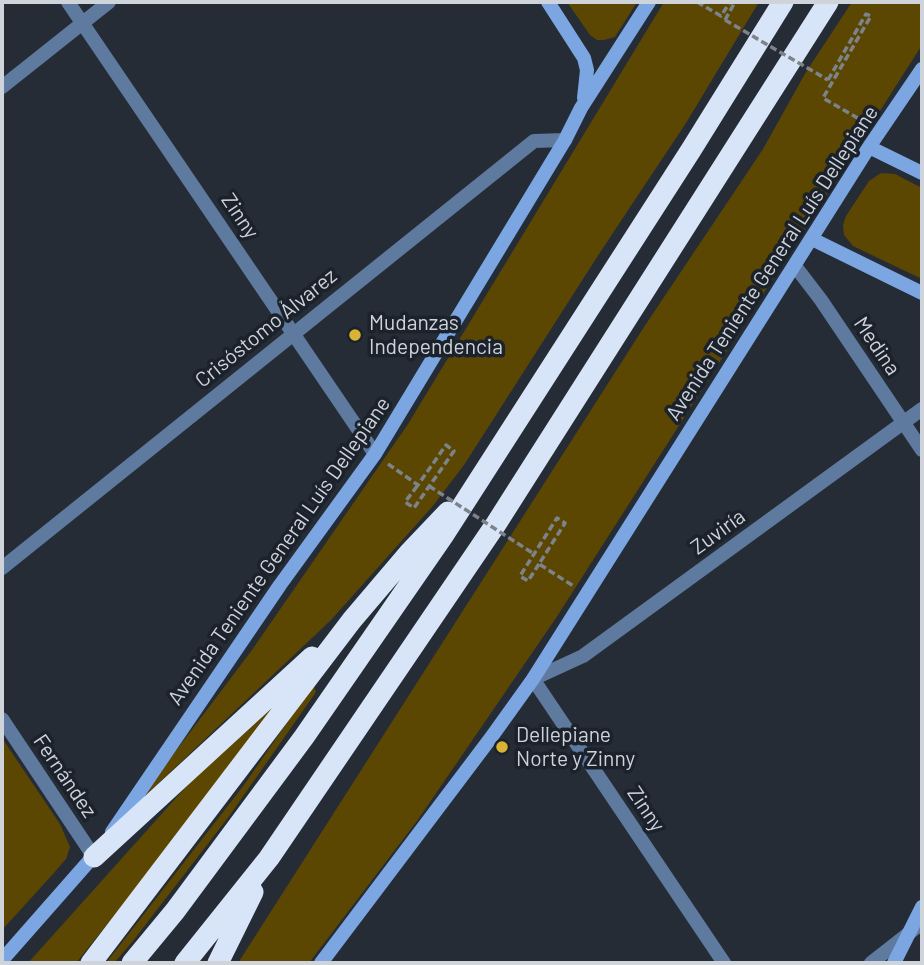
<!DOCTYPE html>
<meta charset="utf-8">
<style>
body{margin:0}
#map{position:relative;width:924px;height:965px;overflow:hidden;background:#252c36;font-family:Barlow,sans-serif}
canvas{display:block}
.frame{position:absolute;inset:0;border:4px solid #cfd3da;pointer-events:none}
</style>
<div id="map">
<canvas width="924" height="965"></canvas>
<div class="frame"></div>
</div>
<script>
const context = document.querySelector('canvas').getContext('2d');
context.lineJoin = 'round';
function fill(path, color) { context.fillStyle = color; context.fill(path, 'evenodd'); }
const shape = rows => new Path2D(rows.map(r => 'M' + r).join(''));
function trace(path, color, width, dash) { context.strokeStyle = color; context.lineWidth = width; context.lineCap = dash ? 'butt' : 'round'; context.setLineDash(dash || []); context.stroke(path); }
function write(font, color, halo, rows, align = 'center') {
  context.font = font + ' Barlow,sans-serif'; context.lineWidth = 7; context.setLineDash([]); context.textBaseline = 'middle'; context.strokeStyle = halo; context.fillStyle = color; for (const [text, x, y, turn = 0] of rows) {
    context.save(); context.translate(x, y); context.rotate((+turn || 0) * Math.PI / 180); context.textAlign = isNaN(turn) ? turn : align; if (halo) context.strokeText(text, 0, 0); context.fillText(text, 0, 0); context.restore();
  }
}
fill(shape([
 [567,2,637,2,615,37,604,40,597,40,590,35],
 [664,2,759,2,686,123,599,254,464,465,432,507,331,620,146,795,151,784,252,650,408,424],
 [852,2,922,2,922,45,556,618,417,821,309,963,238,963,644,327,763,149,806,72],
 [881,173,895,174,922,188,922,279,853,246,844,235,843,225,846,216,869,181],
 [313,685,316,692,230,815,133,941,114,963,106,963,244,785],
 [277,701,273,710,187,825,76,963,28,963,210,760],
 [2,738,60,824,70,847,66,859,53,874,2,930]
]), '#5b4702');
trace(shape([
 [697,2,721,16,730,2],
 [725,20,735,2],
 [828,80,866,14,871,16,823,98,868,124],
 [388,464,418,485,446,445,454,451,414,508,405,502,418,485],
 [539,564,528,581,520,576,557,518,565,523,539,564,575,587]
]), '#7d838b', 3.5, [7, 3.5]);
trace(shape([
 [68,2,375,454],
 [2,87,109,2],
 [795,266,821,300,922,450],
 [2,568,534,141,565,140],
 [2,719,94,857],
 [724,963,533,679,583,656,922,409],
 [871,963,922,923]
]), '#5f7a9f', 14);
trace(shape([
 [548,2,584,58,587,70,584,98],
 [869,147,922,173],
 [812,239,922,293],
 [112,832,280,585,375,454,565,140,581,108,649,2],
 [2,960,98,851],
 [321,963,490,739,533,679,869,147,922,69],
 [894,963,922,907]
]), '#7ba6e1', 14);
trace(shape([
 [94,857,312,657],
 [91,963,352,620,409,553,448,512],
 [132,963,175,911,304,737,443,536,691,150,783,2],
 [185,963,269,858,496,524,828,2],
 [218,963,253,892]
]), '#d8e5f8', 21);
trace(shape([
 [725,20,828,80],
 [429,486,534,554]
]), '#7d838b', 3.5, [7, 3.5]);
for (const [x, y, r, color] of [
 [355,335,7,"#dab333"],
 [502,747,7,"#dab333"]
]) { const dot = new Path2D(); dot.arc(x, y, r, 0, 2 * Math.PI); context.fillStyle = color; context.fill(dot); trace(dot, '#1b222c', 2.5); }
write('21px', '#cfd3da', '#1b222c', [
 ["Zinny",240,216,56],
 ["Avenida Teniente General Luís Dellepiane",772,263,-57],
 ["Crisóstomo Álvarez",266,328,-39],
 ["Medina",877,346,56],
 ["Zuviría",718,532,-36],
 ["Avenida Teniente General Luís Dellepiane",279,551,-55],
 ["Fernández",65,776,56],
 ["Zinny",646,809,56]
]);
write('21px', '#cfd3da', '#1b222c', [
 ["Mudanzas",369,323],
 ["Independencia",369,347],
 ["Dellepiane",516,735],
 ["Norte y Zinny",516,759]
], 'left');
</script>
